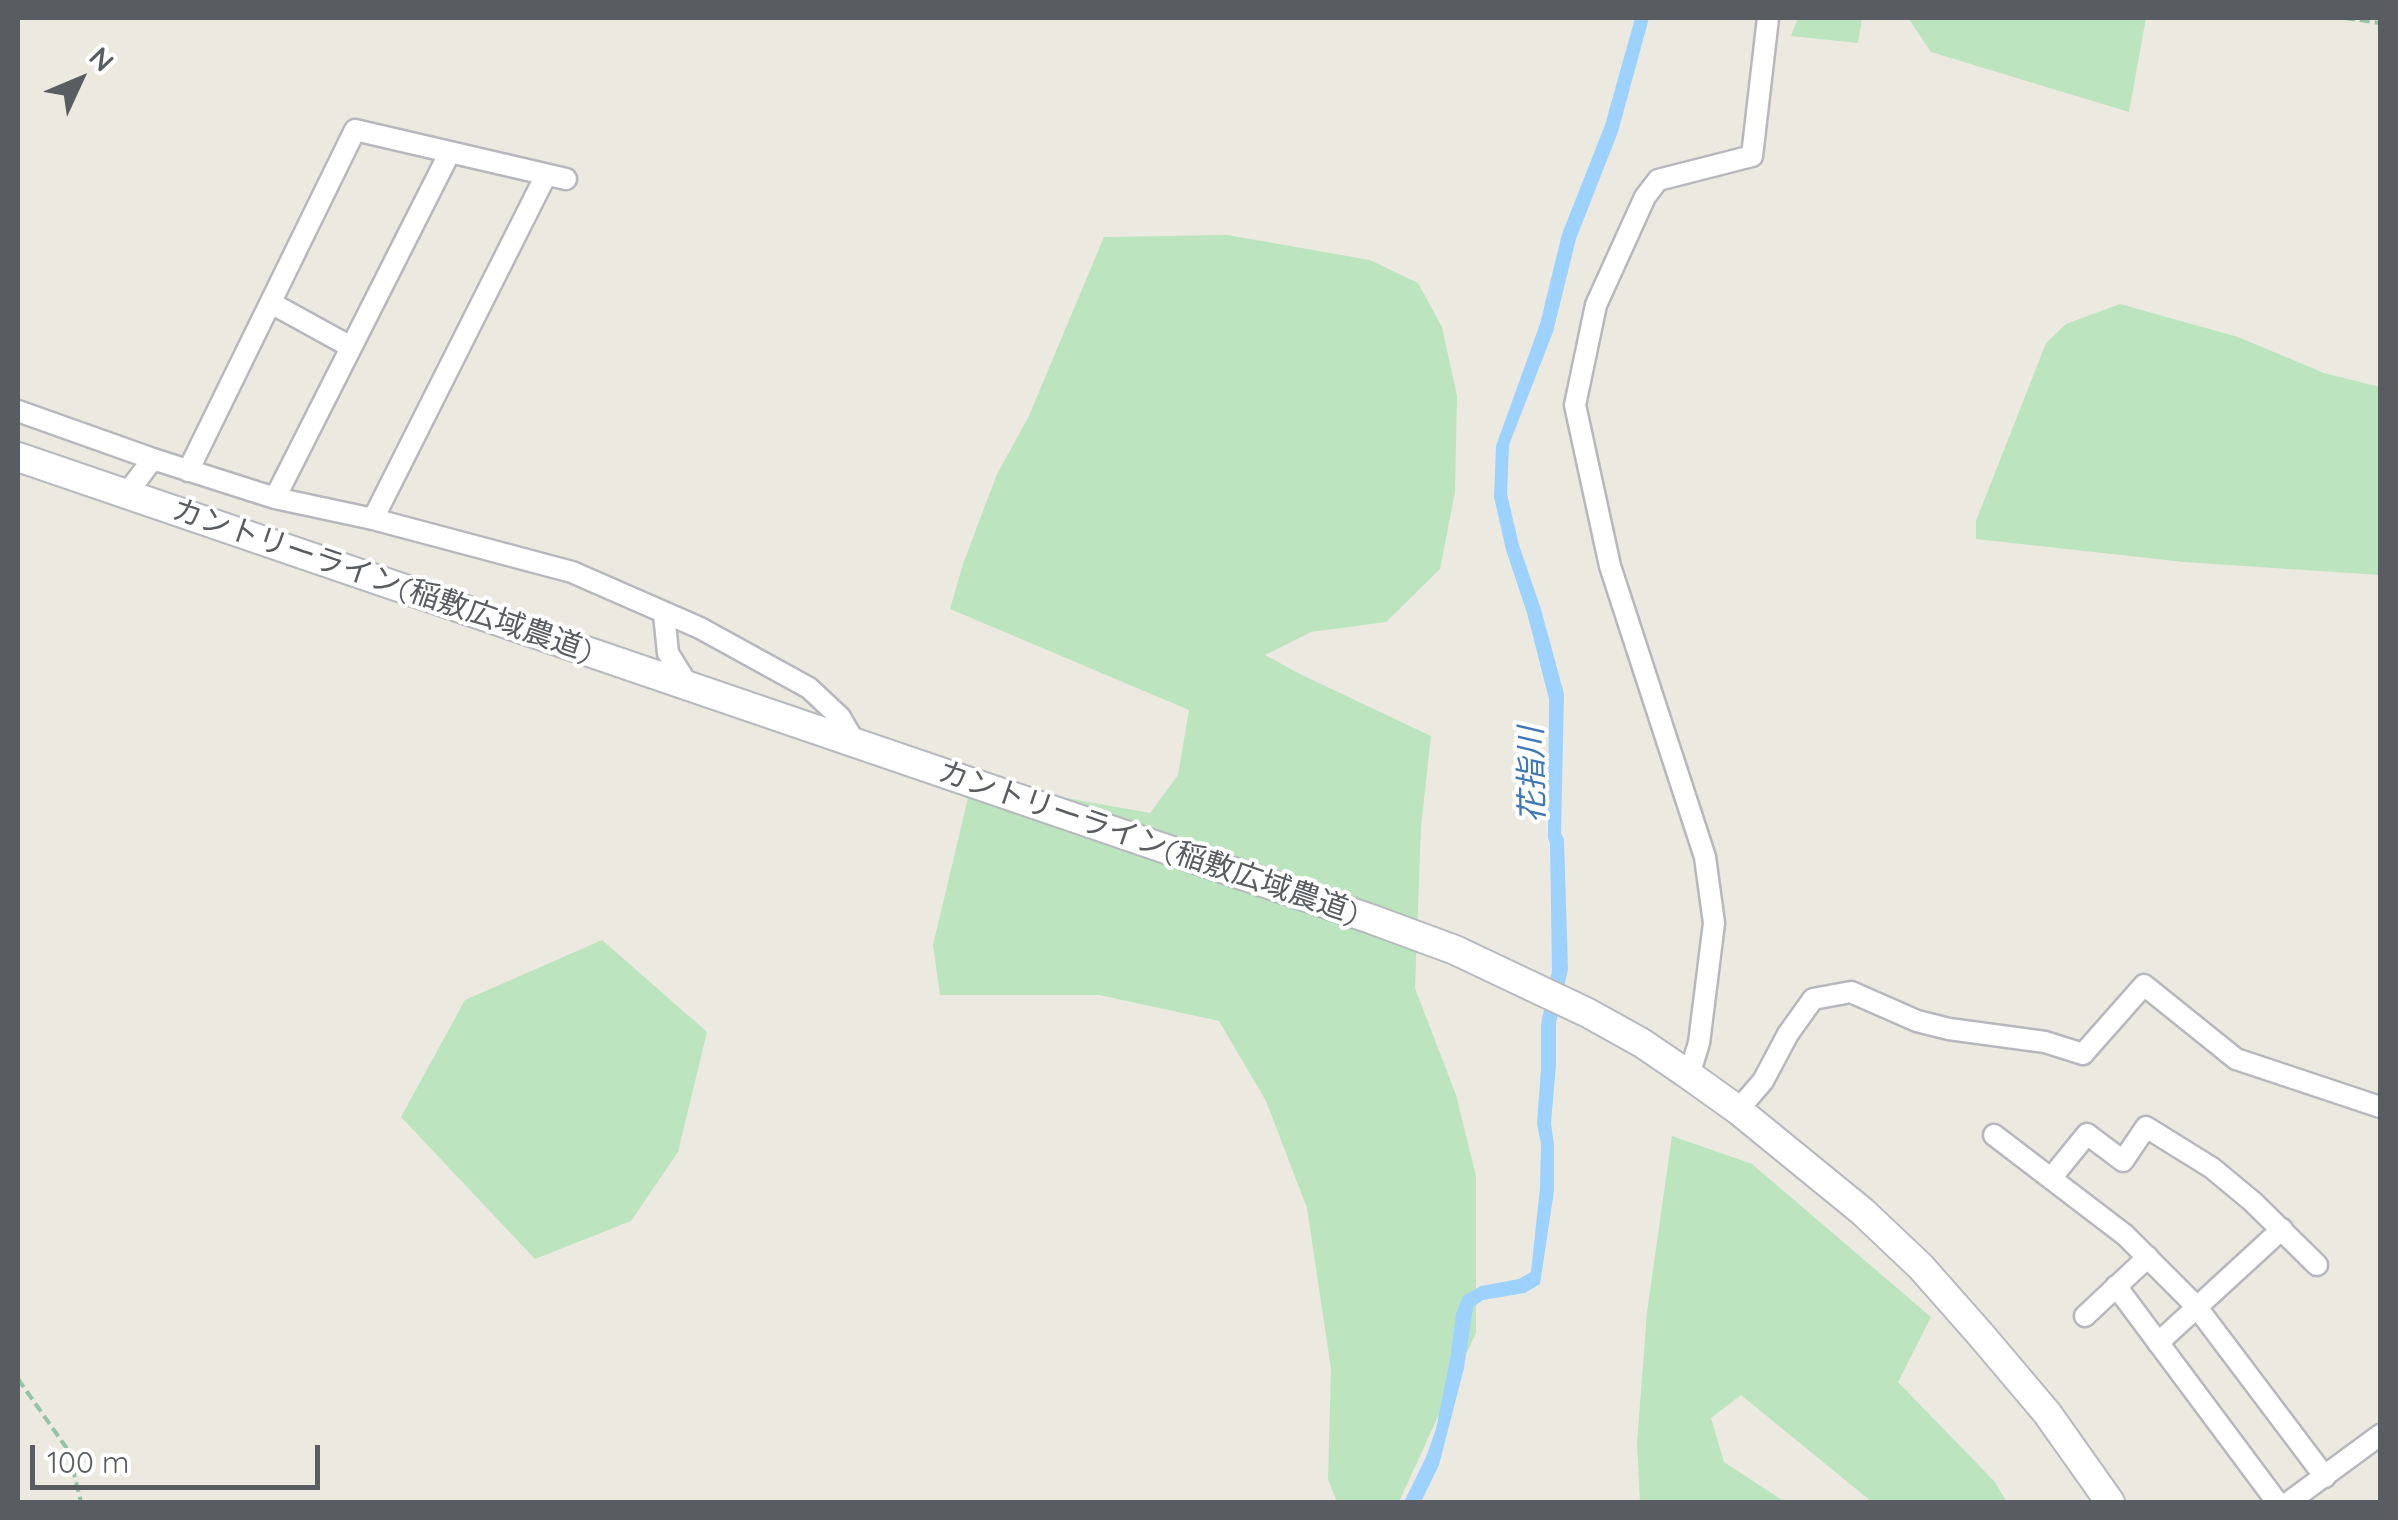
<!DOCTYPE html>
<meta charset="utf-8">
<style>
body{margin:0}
#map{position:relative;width:2398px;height:1520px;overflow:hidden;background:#eceae0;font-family:Quicksand,sans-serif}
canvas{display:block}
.frame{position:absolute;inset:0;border:20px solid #595d61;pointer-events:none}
.north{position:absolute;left:30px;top:30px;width:100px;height:100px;-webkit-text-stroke:8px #fff;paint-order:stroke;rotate:46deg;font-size:28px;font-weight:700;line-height:40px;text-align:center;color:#595d61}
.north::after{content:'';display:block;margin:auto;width:35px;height:45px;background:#595d61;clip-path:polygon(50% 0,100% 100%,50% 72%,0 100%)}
.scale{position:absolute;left:30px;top:1445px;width:290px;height:45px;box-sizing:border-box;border:5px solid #595d61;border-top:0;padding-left:12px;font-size:30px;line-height:35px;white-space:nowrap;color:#595d61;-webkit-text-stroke:8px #fff;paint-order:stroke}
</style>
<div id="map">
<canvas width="2398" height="1520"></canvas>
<div class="frame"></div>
<div class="north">N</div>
<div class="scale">100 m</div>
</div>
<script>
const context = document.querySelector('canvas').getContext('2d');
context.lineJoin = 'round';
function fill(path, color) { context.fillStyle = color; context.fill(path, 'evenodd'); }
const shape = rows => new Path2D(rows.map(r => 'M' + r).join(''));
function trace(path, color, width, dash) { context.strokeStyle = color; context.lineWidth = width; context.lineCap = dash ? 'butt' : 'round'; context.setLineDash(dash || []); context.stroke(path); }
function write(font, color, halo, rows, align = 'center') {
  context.font = font + ' Quicksand,"Noto Sans JP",sans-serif'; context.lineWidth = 8; context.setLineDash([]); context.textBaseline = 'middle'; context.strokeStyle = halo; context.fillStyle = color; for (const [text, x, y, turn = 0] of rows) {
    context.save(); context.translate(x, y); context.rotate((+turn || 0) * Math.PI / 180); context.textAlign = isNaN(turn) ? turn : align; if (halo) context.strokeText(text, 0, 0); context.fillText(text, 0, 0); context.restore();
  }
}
fill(shape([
 [1798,18,1862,18,1858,43,1791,36],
 [1908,18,2146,18,2129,112,1931,52],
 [1227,235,1370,260,1418,283,1442,327,1457,396,1455,492,1440,569,1386,622,1311,632,1265,655,1302,675,1431,736,1421,827,1415,988,1456,1095,1476,1176,1476,1333,1399,1502,1337,1502,1328,1479,1331,1369,1307,1208,1266,1101,1219,1021,1099,995,940,995,933,945,972,781,1150,813,1178,775,1189,710,950,609,963,564,997,474,1028,418,1104,237],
 [2120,304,2238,337,2324,373,2380,387,2380,575,2184,562,1976,539,1976,521,2046,343,2066,324],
 [602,940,707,1032,678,1152,631,1221,535,1259,401,1117,465,1000],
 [1672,1136,1752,1164,1931,1317,1898,1382,1994,1481,2007,1502,1872,1502,1741,1395,1711,1418,1724,1462,1785,1502,1640,1502,1637,1443,1647,1312]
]), '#bce4be');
fill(shape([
 [1635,18,1649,18,1618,132,1576,239,1553,332,1509,445,1507,494,1519,545,1541,609,1564,694,1561,833,1564,839,1568,969,1556,1023,1556,1065,1551,1123,1554,1145,1554,1191,1540,1284,1525,1293,1483,1300,1473,1307,1464,1368,1439,1465,1421,1502,1404,1502,1426,1457,1436,1429,1450,1360,1456,1314,1463,1296,1481,1286,1519,1279,1531,1272,1540,1188,1541,1144,1537,1123,1541,1069,1541,1024,1552,971,1550,844,1548,838,1549,699,1527,613,1506,550,1494,497,1496,446,1540,324,1562,234,1605,125]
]), '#9ed2fe');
const street = shape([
 [271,303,351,347],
 [18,411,153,459],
 [188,471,355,130,566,179],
 [127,493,153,459,275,498,373,519,572,572,700,628,809,688,840,717,850,734,851,741],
 [275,498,450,152],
 [373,519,546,175],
 [664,614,668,653,689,687],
 [1689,1075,1699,1043,1714,923,1705,857,1610,566,1575,405,1596,305,1645,197,1658,180,1752,156,1768,18],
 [1738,1110,1763,1081,1788,1034,1813,999,1851,992,1917,1021,1949,1029,2045,1042,2083,1054,2144,985,2236,1059,2380,1107],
 [1994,1135,2125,1235,2196,1306,2325,1477],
 [2052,1177,2087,1134,2123,1161,2146,1127,2212,1168,2253,1202,2317,1265],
 [2116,1286,2277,1502],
 [2085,1316,2148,1257],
 [2158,1343,2282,1229],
 [2289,1502,2380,1435]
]);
const secondary = shape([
 [18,457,1371,919,1455,950,1588,1013,1642,1043,1689,1075,1738,1110,1863,1212,1921,1267,1981,1335,2047,1413,2110,1502]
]);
trace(street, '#b6b8bd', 25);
trace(secondary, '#b6babf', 32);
trace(shape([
 [2345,18,2380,23],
 [18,1379,68,1450,81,1502]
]), '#95c3a3', 4, [10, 5]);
trace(street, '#fff', 20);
trace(secondary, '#fff', 28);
write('30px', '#595d61', '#fff', [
 ["カントリーライン(稲敷広域農道)",382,581,19],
 ["カントリーライン(稲敷広域農道)",1148,843,19]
]);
write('italic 32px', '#3f77b8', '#fff', [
 ["花指川",1533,775,-91]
]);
</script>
